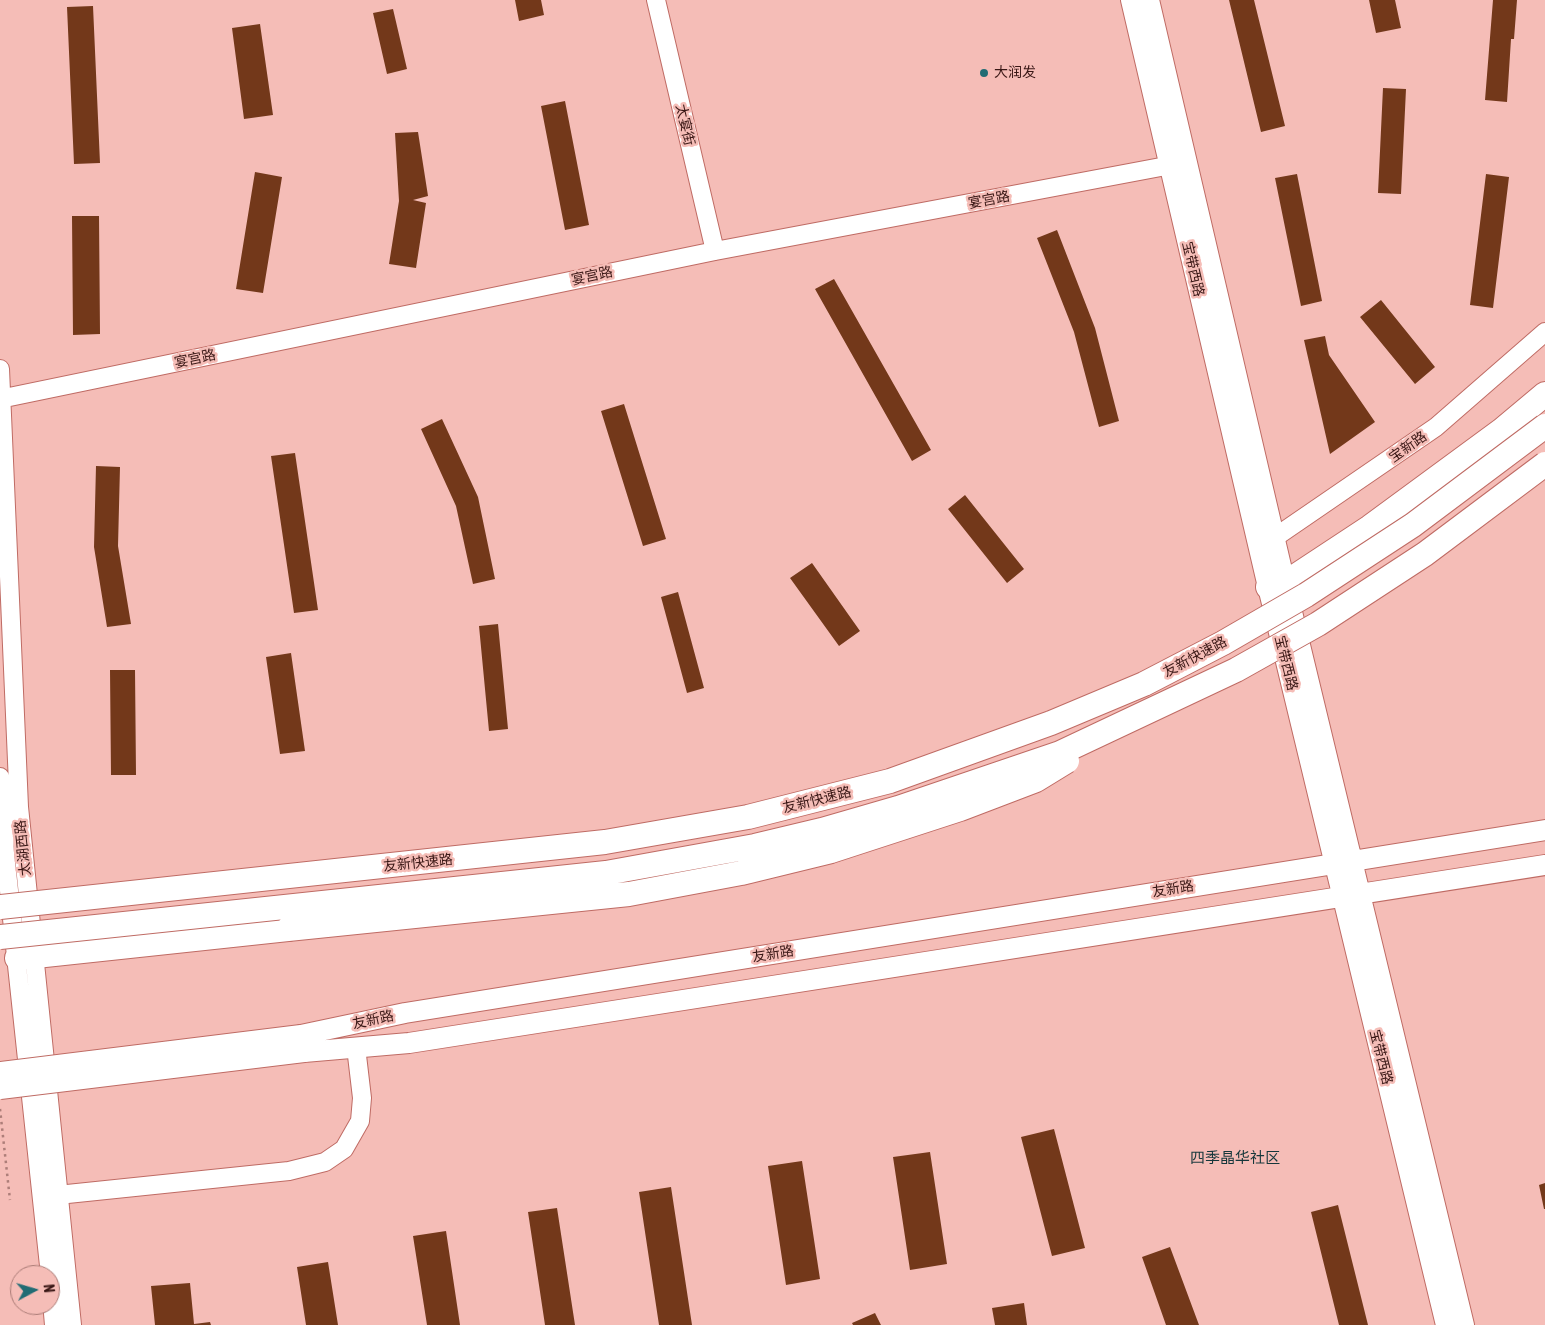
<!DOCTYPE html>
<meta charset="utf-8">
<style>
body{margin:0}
#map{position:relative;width:1545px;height:1325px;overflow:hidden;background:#f5bdb7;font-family:"Asap Condensed",sans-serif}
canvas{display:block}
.north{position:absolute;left:10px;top:1265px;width:50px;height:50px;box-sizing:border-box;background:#f5bdb7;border:1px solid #aa7b76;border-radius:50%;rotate:84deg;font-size:14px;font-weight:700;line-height:20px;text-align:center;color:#391715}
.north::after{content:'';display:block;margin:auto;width:18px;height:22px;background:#216c74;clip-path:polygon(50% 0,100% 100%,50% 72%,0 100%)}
</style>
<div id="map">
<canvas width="1545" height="1325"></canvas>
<div class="north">N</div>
</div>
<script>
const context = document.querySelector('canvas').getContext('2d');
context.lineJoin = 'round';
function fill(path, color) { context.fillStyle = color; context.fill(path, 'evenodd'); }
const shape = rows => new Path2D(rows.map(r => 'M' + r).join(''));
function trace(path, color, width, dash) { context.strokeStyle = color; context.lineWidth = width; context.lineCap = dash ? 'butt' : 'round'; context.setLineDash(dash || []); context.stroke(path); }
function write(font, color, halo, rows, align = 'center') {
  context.font = font + ' "Asap Condensed","Noto Sans SC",sans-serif'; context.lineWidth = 5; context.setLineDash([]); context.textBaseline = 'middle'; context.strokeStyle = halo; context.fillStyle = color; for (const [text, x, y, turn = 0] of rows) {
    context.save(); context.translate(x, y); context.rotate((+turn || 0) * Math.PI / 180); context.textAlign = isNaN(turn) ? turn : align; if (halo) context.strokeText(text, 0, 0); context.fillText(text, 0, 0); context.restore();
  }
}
fill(shape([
 [515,0,541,0,544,15,519,21],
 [1229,0,1254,0,1285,126,1261,132],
 [1369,0,1395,0,1401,28,1376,33],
 [1493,0,1517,0,1514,39,1511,39,1507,102,1485,100],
 [93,6,100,163,74,164,67,7],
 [393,9,407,69,387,74,373,13],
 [260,24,273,115,244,119,232,28],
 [1383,88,1406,89,1401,194,1378,193],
 [565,101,589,225,565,230,541,106],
 [418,132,428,196,413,200,426,203,416,268,389,264,399,201,395,133],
 [255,172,282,177,263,293,236,289],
 [1297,174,1322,301,1301,306,1275,178],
 [1486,174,1509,177,1493,308,1470,305],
 [72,216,99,216,100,334,73,335],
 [1057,230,1095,328,1119,421,1099,427,1074,332,1037,238],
 [834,279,931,450,912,461,815,289],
 [1381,300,1435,367,1415,384,1360,317],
 [1325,336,1329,355,1375,422,1330,454,1304,340],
 [624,404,666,539,643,546,601,411],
 [442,419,478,497,495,579,473,584,456,506,421,429],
 [295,453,318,610,294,613,271,456],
 [96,466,120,467,118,546,131,624,107,627,94,547],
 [965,495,1024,569,1007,583,948,509],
 [812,563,860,631,839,646,790,578],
 [678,592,704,688,687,693,661,597],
 [498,624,508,729,489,731,479,626],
 [291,653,305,751,280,754,266,657],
 [110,670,135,670,136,775,111,775],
 [1054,1129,1085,1248,1052,1256,1021,1137],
 [930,1152,947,1264,910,1270,893,1157],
 [802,1161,820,1279,786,1285,768,1166],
 [1545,1183,1545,1209,1544,1209,1539,1185],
 [671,1187,692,1325,659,1325,639,1192],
 [1338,1205,1368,1325,1339,1325,1311,1212],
 [557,1208,575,1325,545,1325,528,1212],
 [446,1231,460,1325,427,1325,413,1236],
 [1170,1247,1199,1325,1166,1325,1142,1257],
 [328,1262,338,1325,306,1325,297,1267],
 [190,1283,194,1324,210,1322,211,1325,155,1325,151,1286],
 [1024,1303,1027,1325,995,1325,992,1308],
 [875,1313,881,1325,853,1325,852,1323]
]), '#73381a');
const secondary = shape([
 [656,0,715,251],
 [0,369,19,807,72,1325],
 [0,399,715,251,1182,163],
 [1263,540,1274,538,1436,427,1545,332],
 [0,777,5,853,50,1275],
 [48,1196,289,1171,325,1162,344,1149,360,1121,362,1098,356,1047],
 [50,1278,54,1325]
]);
const primary = shape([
 [1131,0,1268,587,1446,1325],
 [1149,0,1285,583,1464,1325],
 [301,1035,405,1013,1545,830],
 [304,1052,409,1043,1545,865]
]);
const highway = shape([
 [1268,587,1285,583,1370,527,1502,430,1545,394],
 [17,958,288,929]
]);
trace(secondary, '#bf6b64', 20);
trace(primary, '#bf6b64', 22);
trace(highway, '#bf6b64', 26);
trace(shape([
 [0,1109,10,1200]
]), '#ad7e79', 2.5, [2.5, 4]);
trace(secondary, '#fff', 18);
trace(primary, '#fff', 20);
trace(highway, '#fff', 24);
const primaryBridge = shape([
 [0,1072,301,1035],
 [0,1089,304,1052]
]);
const highwayBridge = shape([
 [0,907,605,842,748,817,890,781,1051,723,1144,684,1223,643,1306,595,1413,525,1545,426],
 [288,929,629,894,741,873,831,851,960,809,1036,780,1067,761],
 [0,937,606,873,755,846,822,830,898,808,1060,753,1236,670,1318,624,1425,554,1545,464]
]);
trace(primaryBridge, '#bf6b64', 22, []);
trace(highwayBridge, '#bf6b64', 26, []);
trace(primaryBridge, '#fff', 20);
trace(highwayBridge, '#fff', 24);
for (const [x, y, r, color] of [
 [984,73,5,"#216c74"]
]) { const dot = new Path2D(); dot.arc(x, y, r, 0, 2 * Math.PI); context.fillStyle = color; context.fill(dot); trace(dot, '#f5bdb7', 2); }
write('14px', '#391715', '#f5bdb7', [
 ["大润发",994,73]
], 'left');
write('14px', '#391715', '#f5bdb7', [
 ["太宴街",685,125,77],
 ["宴宫路",989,200,-11],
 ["宝带西路",1193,269,77],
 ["宴宫路",592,276,-12],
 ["宴宫路",195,359,-12],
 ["宝新路",1408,447,-35],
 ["友新快速路",1195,657,-28],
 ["宝带西路",1286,663,76],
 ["友新快速路",817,800,-14],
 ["太湖西路",23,848,-96],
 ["友新快速路",418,863,-6],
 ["友新路",1173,889,-9],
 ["友新路",773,954,-9],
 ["友新路",373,1020,-12],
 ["宝带西路",1381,1057,76]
]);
write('15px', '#15373b', '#f5bdb7', [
 ["四季晶华社区",1235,1158]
]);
</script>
